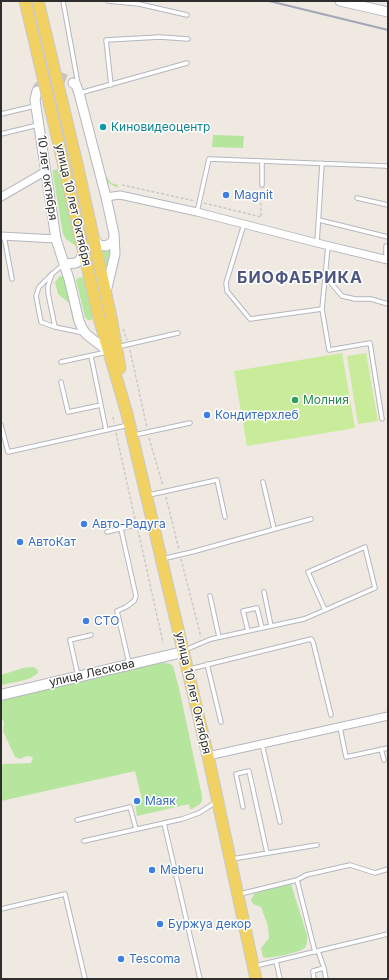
<!DOCTYPE html>
<meta charset="utf-8">
<style>
body{margin:0}
#map{position:relative;width:389px;height:980px;overflow:hidden;background:#efe9e1;font-family:Inter,sans-serif}
canvas{display:block}
.frame{position:absolute;inset:0;border:2px solid #2e2e2e;pointer-events:none}
</style>
<div id="map">
<canvas width="389" height="980"></canvas>
<div class="frame"></div>
</div>
<script>
const context = document.querySelector('canvas').getContext('2d');
context.lineJoin = 'round';
function fill(path, color) { context.fillStyle = color; context.fill(path, 'evenodd'); }
const shape = rows => new Path2D(rows.map(r => 'M' + r).join(''));
function trace(path, color, width, dash) { context.strokeStyle = color; context.lineWidth = width; context.lineCap = dash ? 'butt' : 'round'; context.setLineDash(dash || []); context.stroke(path); }
function write(font, color, halo, rows, align = 'center') {
  context.font = font + ' Inter,sans-serif'; context.lineWidth = 3; context.setLineDash([]); context.textBaseline = 'middle'; context.strokeStyle = halo; context.fillStyle = color; for (const [text, x, y, turn = 0] of rows) {
    context.save(); context.translate(x, y); context.rotate((+turn || 0) * Math.PI / 180); context.textAlign = isNaN(turn) ? turn : align; if (halo) context.strokeText(text, 0, 0); context.fillText(text, 0, 0); context.restore();
  }
}
fill(shape([
 [90,116,105,174,111,183,118,185,117,188,106,181,89,117],
 [213,135,244,136,243,148,212,147],
 [60,169,77,244,76,246,66,239,63,234,53,175,53,170],
 [111,245,107,265,107,271,103,251],
 [60,276,64,276,74,319,73,321,69,303,58,294,55,282],
 [80,277,83,278,86,284,94,318,91,320,88,320,85,317,76,280],
 [157,661,170,664,173,666,179,688,202,796,202,801,200,804,192,809,190,809,189,804,137,816,135,802,142,800,135,771,1,801,1,766,4,764,31,763,33,757,26,756,20,759,15,757,3,731,4,722,1,717,1,698],
 [33,667,37,669,38,673,31,678,21,681,1,685,1,675,23,668],
 [291,884,307,935,307,943,305,948,299,951,285,955,267,958,263,957,261,948,269,938,268,926,261,907,253,904,251,900,255,893,264,890]
]), '#b6e59e');
fill(shape([
 [342,353,355,428,247,446,234,371],
 [366,353,378,421,358,424,347,356]
]), '#c9ec9a');
trace(shape([
 [37,91,38,87,44,81,52,77,61,77,69,80,73,83]
]), '#c8c4bd', 9, [9, 4.5]);
const service = shape([
 [63,1,78,84],
 [108,1,139,4,187,15],
 [111,85,106,40,160,37,188,39],
 [80,93,187,63],
 [1,114,35,106],
 [1,134,38,125],
 [262,185,262,161],
 [357,198,388,205],
 [197,212,209,159,386,166,388,167],
 [319,220,388,237],
 [244,224,226,283,227,291,250,319,322,309,328,246],
 [4,236,12,279],
 [317,243,322,163],
 [386,259,386,246],
 [64,264,52,274,48,286,48,293,55,327,84,333],
 [52,274,39,287,36,296,41,322,55,327],
 [325,276,342,296,355,299,371,299,388,304],
 [322,309,329,350,370,343,382,419],
 [117,347,178,333],
 [91,356,106,430],
 [61,362,107,352],
 [61,382,68,412,101,405],
 [1,425,8,452,129,425],
 [134,435,190,423],
 [263,482,274,529],
 [149,495,217,480,225,517],
 [121,529,136,596,134,601,126,607,117,611,129,663],
 [107,532,151,521],
 [162,559,192,552,311,519],
 [264,592,271,626],
 [210,596,219,637],
 [248,631,243,611,257,608,262,628],
 [185,650,211,639,304,619,325,610,375,588,365,547,308,572,325,610],
 [207,664,221,722],
 [190,669,311,639,313,642,331,715],
 [78,676,70,640,91,635],
 [340,727,346,757,388,748],
 [262,744,280,822],
 [381,749,384,760],
 [243,807,236,774,249,771,267,853],
 [77,820,130,807,136,829],
 [164,823,200,979],
 [84,841,182,819,199,813,216,802],
 [232,859,317,845],
 [297,880,306,875,350,865,375,873,388,869],
 [240,894,297,880,315,952],
 [1,909,65,894,85,979],
 [318,951,324,968,326,979],
 [276,961,280,979],
 [255,966,388,934],
 [314,979,313,971,324,968]
]);
const minor = shape([
 [1,197,46,171],
 [106,197,120,195,197,212,317,243,388,260],
 [1,236,56,239],
 [208,756,388,716]
]);
const tertiary = shape([
 [340,1,388,12],
 [73,83,76,85,79,93,106,197,114,234,115,254,106,292],
 [37,91,35,100,56,239,69,279,79,321,82,328,86,334,109,352],
 [94,239,99,245,106,246,113,242,114,236],
 [64,264,76,263,80,260,84,250]
]);
const secondary = shape([
 [1,695,183,652]
]);
const primary = shape([
 [77,164,111,317,120,368],
 [64,166,99,318,127,414,208,756,256,979]
]);
trace(service, '#b4b7c1', 5.5);
trace(minor, '#b4b7c1', 9);
trace(tertiary, '#b4b7c1', 11);
trace(secondary, '#b4b7c1', 12);
trace(primary, '#c9c9c9', 13);
trace(shape([
 [122,185,195,201],
 [204,203,261,217,261,191],
 [123,329,127,340],
 [130,350,147,428],
 [113,417,114,423],
 [116,433,135,519],
 [149,438,163,486],
 [166,497,179,550],
 [138,530,163,643],
 [181,559,201,637]
]), '#c9c9c9', 1.5, [3, 2]);
trace(service, '#fff', 3.5);
trace(minor, '#fff', 7);
trace(tertiary, '#fff', 9);
trace(secondary, '#fff', 10);
trace(primary, '#f2d163', 11);
trace(shape([
 [269,1,388,30]
]), '#a3a6b8', 2);
const primaryBridge = shape([
 [25,1,64,166],
 [38,1,77,164]
]);
trace(primaryBridge, '#c9c9c9', 13, []);
trace(primaryBridge, '#f2d163', 11);
for (const [x, y, r, color] of [
 [103,127,4,"#0f9aa8"],
 [226,195,4,"#3f7fe0"],
 [295,400,4,"#2e9e5b"],
 [207,415,4,"#3f7fe0"],
 [84,524,4,"#3f7fe0"],
 [20,542,4,"#3f7fe0"],
 [86,621,4,"#3f7fe0"],
 [137,801,4,"#3f7fe0"],
 [152,870,4,"#3f7fe0"],
 [160,924,4,"#3f7fe0"],
 [121,959,4,"#3f7fe0"]
]) { const dot = new Path2D(); dot.arc(x, y, r, 0, 2 * Math.PI); context.fillStyle = color; context.fill(dot); trace(dot, '#fff', 1.5); }
write('12px', '#0d838f', '#fff', [
 ["Киновидеоцентр",111,127]
], 'left');
write('12px', '#2e2e2e', '#fff', [
 ["10 лет октября",47,178,82],
 ["улица 10 лет Октября",73,205,77],
 ["улица Лескова",92,673,-13],
 ["улица 10 лет Октября",193,693,77]
]);
write('12px', '#366cbe', '#fff', [
 ["Magnit",234,195],
 ["Кондитерхлеб",215,415],
 ["Авто-Радуга",92,524],
 ["АвтоКат",28,542],
 ["СТО",94,621],
 ["Маяк",145,801],
 ["Meberu",160,870],
 ["Буржуа декор",168,924],
 ["Tescoma",129,959]
], 'left');
write('12px', '#27864d', '#fff', [
 ["Молния",303,400]
], 'left');
context.letterSpacing = '1px';
write('bold 16px', '#4d5680', '#fff', [
 ["БИОФАБРИКА",300,278]
]);
context.letterSpacing = '0px';
</script>
